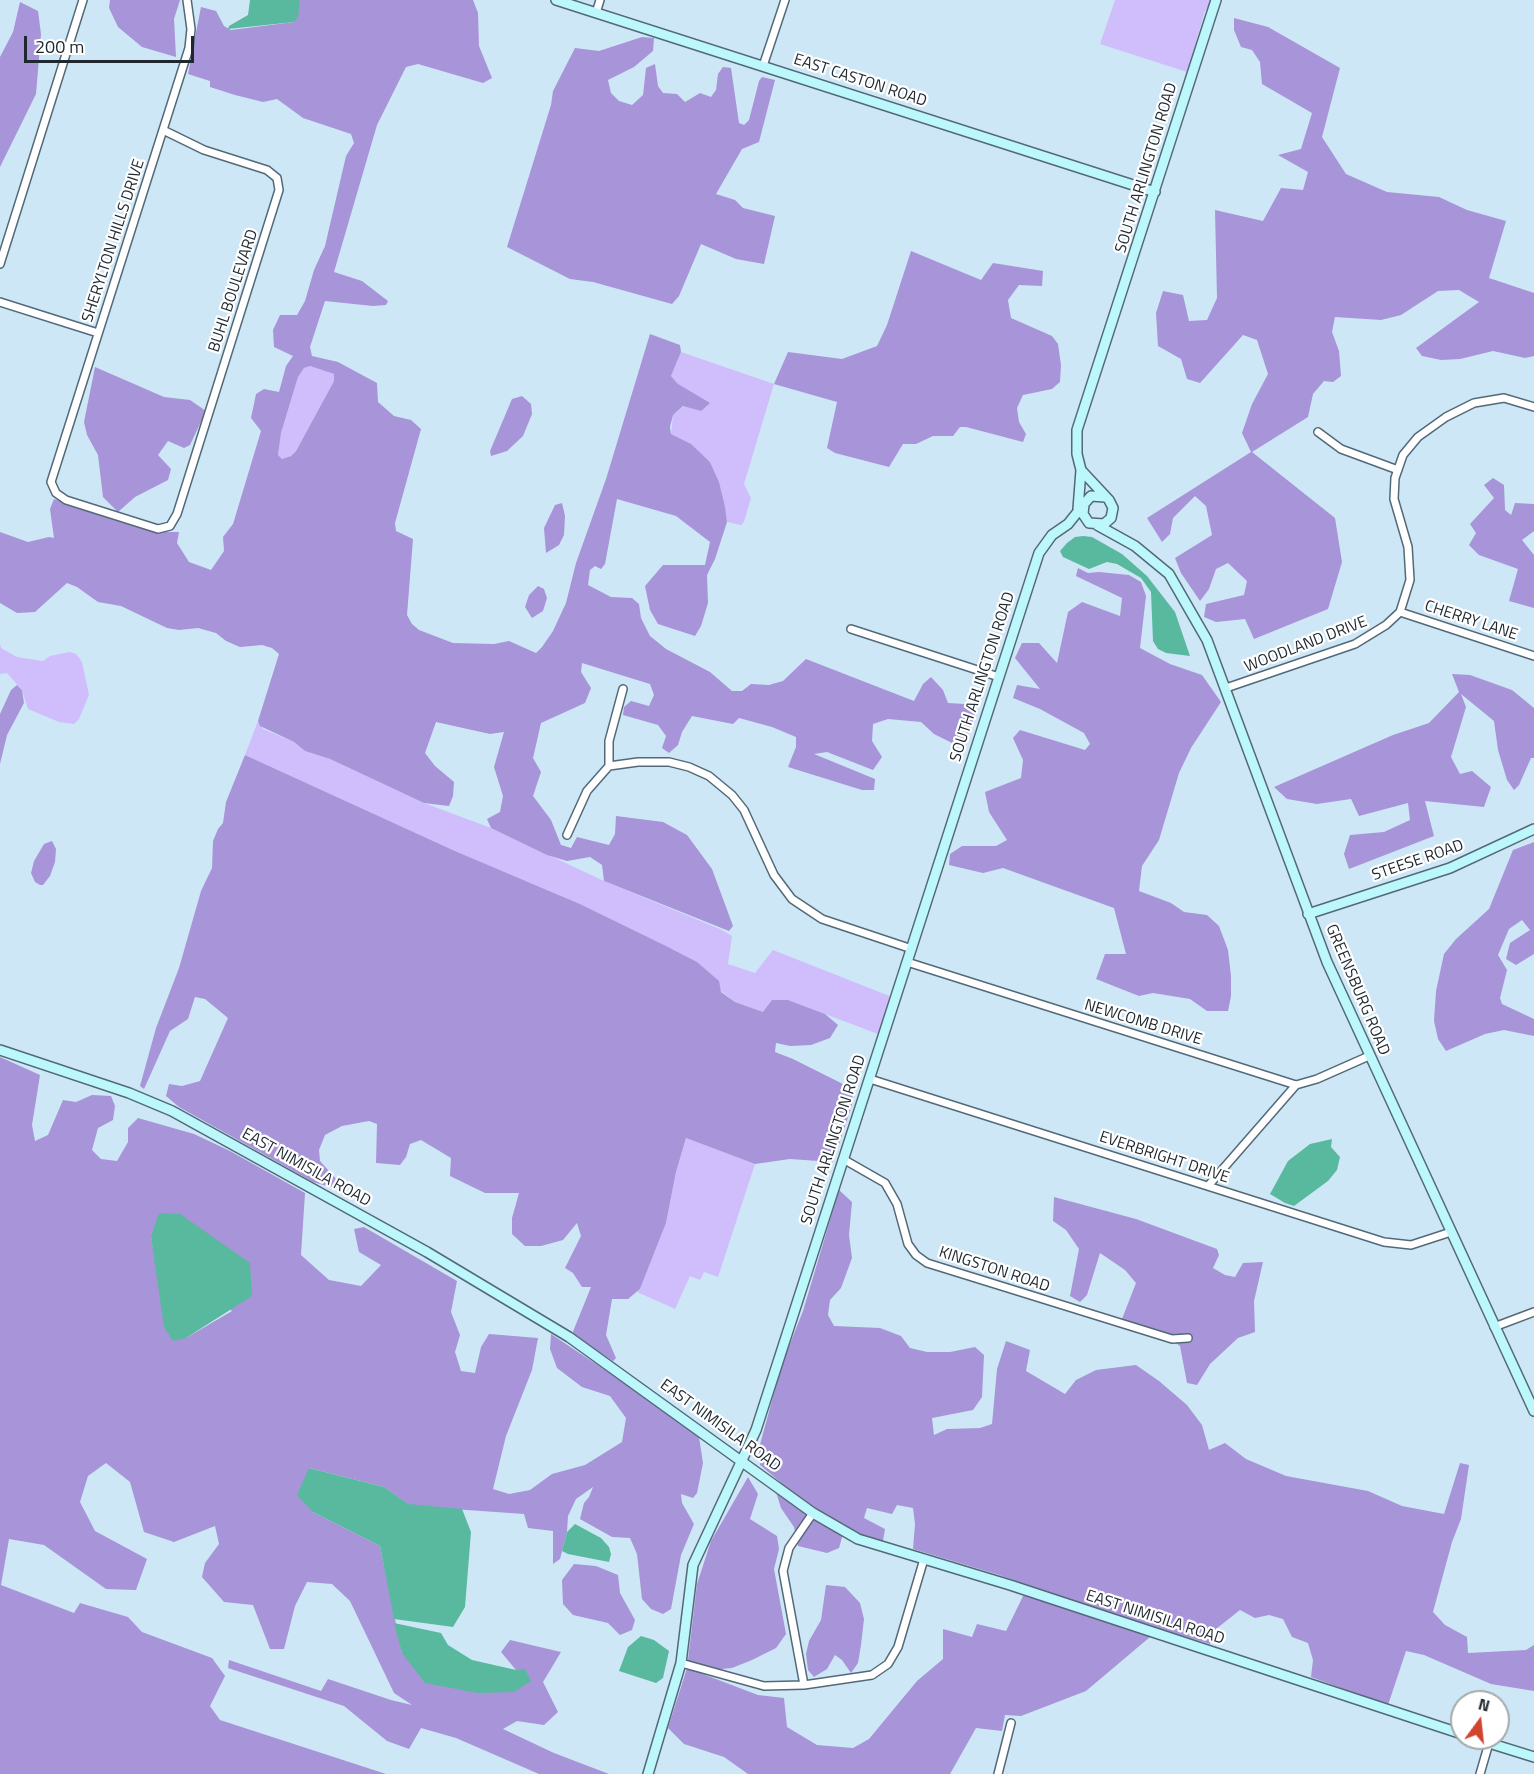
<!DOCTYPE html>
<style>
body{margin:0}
#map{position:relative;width:1534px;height:1774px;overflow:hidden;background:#cee7f6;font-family:"Titillium Web",sans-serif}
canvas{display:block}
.north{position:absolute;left:1450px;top:1690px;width:60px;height:60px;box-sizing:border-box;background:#fff;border:2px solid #a5a9ab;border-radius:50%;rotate:15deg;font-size:16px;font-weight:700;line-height:24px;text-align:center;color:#1e282e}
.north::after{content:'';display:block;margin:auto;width:21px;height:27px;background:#d04430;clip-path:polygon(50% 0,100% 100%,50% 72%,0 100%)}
.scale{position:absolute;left:24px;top:36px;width:170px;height:27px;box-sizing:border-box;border:3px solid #1e282e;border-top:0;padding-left:8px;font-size:18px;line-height:21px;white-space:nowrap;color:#1e282e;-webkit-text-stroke:4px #fff;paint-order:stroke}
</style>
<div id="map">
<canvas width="1534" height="1774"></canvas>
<div class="north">N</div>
<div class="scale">200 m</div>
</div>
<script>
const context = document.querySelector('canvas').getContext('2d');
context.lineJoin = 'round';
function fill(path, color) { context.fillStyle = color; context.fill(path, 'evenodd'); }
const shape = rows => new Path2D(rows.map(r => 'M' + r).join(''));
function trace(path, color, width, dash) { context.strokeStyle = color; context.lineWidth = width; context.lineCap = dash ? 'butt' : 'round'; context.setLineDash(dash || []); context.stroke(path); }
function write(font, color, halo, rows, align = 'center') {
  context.font = font + ' "Titillium Web",sans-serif'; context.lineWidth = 4.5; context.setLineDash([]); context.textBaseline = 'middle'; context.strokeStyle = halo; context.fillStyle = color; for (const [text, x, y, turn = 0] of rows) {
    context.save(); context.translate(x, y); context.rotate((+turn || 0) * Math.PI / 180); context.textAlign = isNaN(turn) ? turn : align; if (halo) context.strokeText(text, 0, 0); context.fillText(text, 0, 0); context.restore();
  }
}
fill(shape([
 [1115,0,1214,0,1205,11,1187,72,1100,44],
 [681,352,774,384,744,484,751,498,744,522,741,525,727,522,719,482,710,462,691,445,671,434,673,415,684,406,701,411,671,376],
 [310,366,334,374,334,381,296,451,291,456,282,459,278,455,281,433,298,377,304,368],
 [0,644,1,648,17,657,43,661,50,656,70,652,76,654,82,662,89,695,79,719,74,724,59,722,28,709,22,690,7,673,0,674],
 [258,721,263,729,294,742,305,751,330,759,424,803,491,828,604,881,720,929,732,936,728,964,755,973,773,950,892,997,878,1034,788,1000,763,1012,735,1002,660,943,580,904,455,851,245,755],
 [686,1138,755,1164,718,1277,704,1272,700,1280,690,1276,675,1309,637,1292,640,1289,666,1223,676,1172]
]), '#cfbefb');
fill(shape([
 [110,0,180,0,174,19,176,57,142,47,118,27,109,8],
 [300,0,473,0,478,13,479,46,492,78,483,83,418,64,406,67,377,125,334,272,362,281,388,301,386,305,373,306,325,301,310,347,312,356,338,362,377,383,378,402,394,416,411,420,421,429,395,523,396,531,413,539,407,615,412,624,419,630,453,643,494,644,509,641,536,653,542,647,553,631,566,603,576,563,606,479,650,334,680,345,681,352,671,376,678,384,710,403,701,411,683,406,673,415,670,427,671,434,691,444,710,462,719,482,725,507,727,522,715,559,707,575,708,603,701,626,695,636,658,624,650,610,645,586,663,565,705,565,710,542,676,516,617,499,605,564,601,569,595,566,590,570,588,585,611,597,632,598,639,604,641,618,650,636,666,649,710,672,732,691,742,691,751,684,769,685,783,681,806,659,914,701,923,684,931,677,943,690,948,703,965,704,976,712,967,737,956,745,934,734,921,722,888,719,873,724,872,741,882,757,873,770,827,752,814,754,875,779,874,790,862,790,788,767,796,747,796,737,772,727,739,718,733,724,692,716,682,732,678,745,669,753,662,748,666,736,658,725,623,715,624,707,631,701,649,706,654,695,650,684,582,663,581,672,591,688,585,703,541,723,533,758,541,772,533,796,551,820,561,845,571,848,577,837,609,845,615,834,616,816,663,822,687,835,712,869,733,926,729,931,604,881,602,865,590,857,567,861,547,855,491,828,487,819,500,812,503,796,494,767,504,732,490,734,436,722,425,753,435,766,454,782,453,796,449,806,424,803,330,759,305,751,294,742,260,726,258,721,279,654,272,648,262,645,240,647,226,641,216,633,198,628,179,630,167,628,121,606,98,602,77,587,67,583,35,612,17,613,0,603,0,532,28,542,49,537,54,538,50,509,54,499,158,532,179,532,177,543,189,562,211,570,224,551,223,537,233,524,261,431,251,418,256,394,264,389,279,392,286,366,293,356,274,347,273,330,280,315,297,315,305,301,314,270,325,246,346,156,354,143,351,134,303,118,277,99,263,102,235,95,210,87,210,81,188,74,201,7,216,11,224,26,231,30,294,22],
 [310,366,334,374,334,381,296,451,291,456,282,459,278,455,281,433,298,377,304,368],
 [20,2,38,11,41,34,36,94,0,167,0,57,13,32],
 [1234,18,1268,27,1340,68,1322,137,1346,174,1387,192,1439,197,1467,210,1506,221,1489,278,1534,293,1534,356,1525,358,1493,351,1460,359,1441,360,1422,356,1416,348,1479,302,1459,290,1438,291,1401,315,1381,320,1335,317,1332,332,1339,351,1341,376,1333,382,1324,381,1313,394,1308,417,1252,452,1335,518,1342,562,1328,609,1254,639,1245,619,1216,622,1204,617,1206,604,1244,595,1247,581,1228,563,1216,569,1209,589,1200,601,1181,573,1175,558,1212,535,1206,506,1195,496,1173,518,1170,534,1162,542,1147,518,1251,452,1242,433,1252,404,1268,374,1257,340,1243,335,1200,383,1187,379,1181,359,1158,346,1156,313,1163,291,1183,295,1189,321,1207,320,1217,298,1215,210,1263,221,1281,188,1303,190,1308,172,1278,155,1301,149,1312,113,1262,84,1260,62,1252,50,1241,47,1234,30],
 [642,37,654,38,653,51,634,67,608,80,611,93,619,101,632,105,643,95,646,68,655,64,658,86,663,93,677,94,685,102,700,93,711,97,716,90,718,74,723,67,731,68,739,123,744,125,749,120,759,81,762,77,775,80,759,142,742,149,716,194,735,200,743,208,775,216,764,264,736,259,701,244,679,296,672,304,593,282,570,279,507,247,551,105,553,91,575,48,599,51],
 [911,251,981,280,993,263,1043,271,1042,286,1019,285,1008,300,1011,318,1052,336,1058,344,1061,365,1060,382,1052,389,1023,395,1017,408,1019,422,1026,434,1023,442,966,427,960,427,953,436,933,436,916,444,903,444,889,467,835,453,827,448,837,402,774,384,788,352,842,359,877,346,887,325],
 [95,367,164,397,190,400,206,411,190,445,184,448,168,441,158,455,171,469,168,480,135,497,118,512,103,497,98,455,87,435,84,422],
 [522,396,531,404,532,414,523,436,507,451,491,456,490,451,512,399],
 [1493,478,1504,485,1505,510,1511,515,1515,503,1534,504,1534,531,1522,540,1534,555,1534,608,1509,601,1518,569,1479,555,1469,545,1476,533,1470,524,1494,498,1484,485],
 [562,503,565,516,564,535,559,545,546,553,544,528,555,505],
 [1078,568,1088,573,1099,572,1129,575,1141,582,1146,596,1140,648,1170,664,1202,675,1221,702,1191,748,1179,773,1159,840,1142,866,1139,891,1171,903,1184,912,1207,915,1219,926,1228,950,1231,976,1231,996,1228,1011,1207,1011,1190,999,1153,993,1139,996,1096,979,1105,954,1126,954,1114,908,1003,868,983,873,949,865,950,854,962,846,996,846,1007,840,989,812,985,792,1021,778,1023,760,1013,738,1020,730,1085,750,1090,744,1084,733,1040,709,1013,698,1017,685,1040,689,1015,658,1022,643,1039,643,1057,663,1068,612,1082,602,1120,616,1122,598,1076,576],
 [538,586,544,589,547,598,543,611,532,618,525,607,529,595],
 [1452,674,1470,675,1512,690,1534,708,1534,758,1531,758,1519,785,1514,790,1507,780,1498,750,1494,721,1461,694,1466,707,1451,757,1460,774,1472,771,1491,787,1484,807,1425,801,1434,836,1349,869,1344,854,1350,835,1384,832,1410,820,1408,803,1359,816,1351,799,1317,804,1287,799,1274,787,1393,735,1429,723,1459,692],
 [17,685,22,690,24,703,7,735,0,764,0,714,11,690],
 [245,755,455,851,580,904,660,943,697,962,719,981,721,992,735,1002,763,1012,772,1000,788,1000,825,1014,838,1025,830,1038,811,1045,790,1046,776,1043,775,1052,793,1059,853,1089,852,1105,833,1162,790,1159,755,1164,686,1138,676,1172,666,1223,640,1289,628,1299,612,1299,606,1335,616,1358,613,1361,572,1334,591,1287,582,1287,573,1273,565,1268,581,1236,577,1223,563,1240,541,1246,525,1246,512,1234,512,1218,519,1193,485,1193,450,1176,451,1158,421,1140,410,1144,406,1157,400,1165,376,1163,377,1124,369,1121,342,1126,325,1135,319,1150,320,1161,336,1179,334,1188,313,1182,179,1107,166,1096,169,1084,182,1086,200,1081,228,1018,205,999,195,997,188,1019,170,1031,144,1089,140,1086,156,1028,179,968,201,891,212,868,213,841,218,829,223,823,226,802],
 [52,841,56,849,55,862,50,876,43,885,40,885,35,882,31,873,34,861,44,844],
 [1534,842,1534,954,1516,965,1506,959,1510,943,1530,930,1522,920,1509,929,1498,955,1507,970,1500,998,1502,1004,1534,1019,1534,1036,1504,1030,1485,1034,1446,1051,1438,1039,1434,1021,1436,991,1444,954,1456,939,1489,909,1513,850],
 [0,1057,40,1075,32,1125,35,1141,48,1135,63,1100,76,1102,92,1095,111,1096,115,1106,113,1120,98,1128,92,1150,101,1159,117,1161,128,1142,128,1128,138,1118,194,1134,230,1151,305,1193,301,1255,329,1280,361,1286,381,1265,359,1252,354,1229,364,1227,457,1281,451,1312,460,1335,455,1352,461,1371,475,1373,481,1347,489,1334,538,1338,532,1370,506,1436,493,1489,509,1494,530,1490,552,1474,585,1465,622,1442,626,1418,610,1396,582,1387,557,1368,550,1349,551,1334,635,1390,699,1437,703,1463,697,1493,693,1498,681,1494,682,1503,694,1524,681,1555,671,1609,663,1614,651,1609,642,1599,637,1554,630,1538,612,1537,580,1519,584,1503,589,1497,593,1487,576,1499,568,1516,567,1532,560,1559,553,1564,553,1531,528,1528,524,1514,410,1506,384,1487,309,1468,313,1512,380,1546,402,1653,516,1670,501,1652,510,1640,561,1652,543,1682,558,1712,544,1725,517,1721,503,1729,554,1753,609,1774,539,1774,456,1738,421,1728,409,1749,387,1741,344,1706,228,1668,229,1660,321,1691,328,1679,391,1700,412,1705,394,1693,350,1601,332,1584,307,1582,295,1606,284,1649,270,1649,253,1605,224,1602,202,1577,205,1563,219,1544,215,1526,174,1542,144,1532,130,1482,106,1463,88,1476,80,1502,95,1531,147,1559,136,1590,106,1589,44,1545,9,1539,1,1585,74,1613,80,1603,128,1617,142,1632,212,1658,225,1676,210,1706,220,1720,386,1774,0,1774],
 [151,1237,232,1311,186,1338,158,1276],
 [839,1190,852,1202,849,1235,852,1258,841,1288,830,1300,828,1315,834,1326,880,1328,901,1336,910,1348,927,1352,950,1352,975,1347,984,1355,982,1397,973,1410,932,1418,934,1435,947,1429,980,1428,992,1424,997,1369,1006,1341,1030,1350,1026,1371,1065,1394,1076,1380,1096,1370,1136,1365,1159,1381,1187,1405,1202,1425,1209,1450,1225,1443,1246,1459,1286,1476,1368,1491,1402,1506,1444,1514,1460,1463,1469,1465,1461,1519,1452,1542,1433,1612,1445,1625,1467,1637,1468,1653,1526,1650,1534,1645,1534,1691,1491,1684,1424,1655,1406,1651,1388,1705,1311,1677,1313,1660,1308,1643,1292,1637,1283,1619,1269,1615,1255,1618,1240,1610,1216,1629,1210,1644,1107,1613,999,1575,913,1549,915,1524,913,1508,897,1505,892,1514,867,1508,864,1518,885,1529,883,1541,858,1534,835,1522,798,1497,760,1465,759,1448,782,1364,803,1311],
 [1054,1197,1136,1219,1217,1249,1219,1255,1213,1268,1225,1275,1235,1277,1243,1263,1263,1262,1254,1301,1255,1332,1238,1338,1210,1364,1197,1385,1187,1383,1180,1346,1158,1331,1122,1319,1136,1283,1125,1270,1100,1253,1087,1295,1080,1302,1070,1296,1079,1249,1066,1230,1053,1221],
 [748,1477,758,1494,750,1519,777,1536,779,1549,774,1569,786,1634,776,1648,752,1660,732,1668,712,1670,688,1660,697,1584,711,1541],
 [776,1492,843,1534,839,1548,827,1553,798,1546,794,1527,781,1508],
 [574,1564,596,1566,618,1575,620,1593,635,1620,632,1630,620,1635,608,1623,573,1615,563,1604,562,1580],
 [826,1585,845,1587,860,1603,864,1619,861,1645,858,1663,851,1673,842,1660,835,1655,827,1669,814,1677,808,1670,806,1654,809,1641,821,1620],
 [1024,1594,1150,1637,1086,1691,1021,1716,1005,1715,1002,1731,976,1728,950,1774,748,1774,724,1757,684,1744,668,1728,687,1668,758,1695,784,1698,787,1727,817,1745,853,1748,869,1739,917,1681,943,1659,943,1629,972,1637,977,1624,1006,1631]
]), '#a894d8');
fill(shape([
 [250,0,300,0,298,17,294,22,228,29,229,26,248,15],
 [1083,536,1092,537,1122,554,1147,576,1175,612,1190,656,1166,653,1158,649,1153,641,1151,592,1141,578,1117,564,1107,562,1089,569,1063,557,1060,551,1067,543,1075,537],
 [1332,1139,1331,1147,1340,1157,1337,1170,1328,1181,1294,1206,1285,1203,1270,1194,1288,1161,1310,1144],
 [159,1213,180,1214,250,1263,252,1296,186,1338,173,1341,164,1327,151,1237],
 [309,1468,384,1487,408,1504,462,1509,471,1532,465,1607,453,1627,394,1619,380,1546,313,1512,297,1495],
 [575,1524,601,1538,609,1547,611,1554,609,1562,568,1554,562,1551,567,1532],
 [394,1623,441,1633,448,1645,472,1660,516,1670,525,1669,531,1681,514,1692,478,1693,425,1683,402,1653],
 [641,1636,654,1640,669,1651,663,1678,656,1683,619,1671,628,1647]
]), '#59b99e');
const street = shape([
 [596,13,600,0],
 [763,66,785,0],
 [163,130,204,150,267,170,277,178,279,190,177,514,170,526,158,529,66,500,56,493,51,482,189,48,191,29,187,0],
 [0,264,83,0],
 [0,302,98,333],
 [1318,432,1341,449,1398,470],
 [1400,612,1534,656],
 [851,629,999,677],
 [1226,688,1355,644,1386,625,1400,612,1410,580,1408,547,1394,499,1395,478,1403,455,1418,437,1446,417,1474,403,1504,398,1534,407],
 [609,766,638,762,669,762,689,767,709,776,732,795,744,810,774,875,792,899,822,919,912,949],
 [609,766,609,741,623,689],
 [567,835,587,791,609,766],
 [907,962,1296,1085,1317,1079,1369,1056],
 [870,1079,1384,1242,1411,1245,1451,1232],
 [843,1159,885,1183,897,1204,908,1244,916,1255,927,1263,1172,1339,1188,1338],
 [1208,1186,1296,1085],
 [1494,1327,1534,1312],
 [681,1663,764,1686,804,1685,872,1675,888,1664,898,1647,924,1559],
 [804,1685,783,1571,789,1548,813,1513],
 [998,1774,1011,1723],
 [1480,1774,1489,1743]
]);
const secondary = shape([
 [556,0,1155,192],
 [1105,497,1091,496,1084,504,1083,514,1089,523,1104,524,1111,518,1113,508,1109,500,1081,470,1077,454,1077,430,1216,0],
 [1078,509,1081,470],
 [1097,525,1135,546,1169,574,1207,640,1327,962,1534,1411],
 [1308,914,1450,868,1534,829],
 [0,1050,129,1093,172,1111,427,1252,569,1337,813,1513,858,1539,1010,1585,1462,1734],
 [1473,1738,1534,1757],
 [648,1774,681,1663,693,1565,756,1430,1039,553,1052,535,1068,524,1084,504]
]);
trace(street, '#536977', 10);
trace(secondary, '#536977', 12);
trace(street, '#fff', 7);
trace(secondary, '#bbf7fb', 9);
write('16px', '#1e282e', '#fff', [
 ["EAST CASTON ROAD",860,81,18],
 ["SOUTH ARLINGTON ROAD",1147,168,-73],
 ["SHERYLTON HILLS DRIVE",114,241,-72],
 ["BUHL BOULEVARD",234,291,-72],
 ["CHERRY LANE",1471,621,18],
 ["WOODLAND DRIVE",1306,645,-21],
 ["SOUTH ARLINGTON ROAD",983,677,-72],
 ["STEESE ROAD",1418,861,-19],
 ["GREENSBURG ROAD",1357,990,67],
 ["NEWCOMB DRIVE",1143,1023,17],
 ["SOUTH ARLINGTON ROAD",834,1140,-72],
 ["EVERBRIGHT DRIVE",1164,1158,18],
 ["EAST NIMISILA ROAD",306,1168,29],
 ["KINGSTON ROAD",994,1270,18],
 ["EAST NIMISILA ROAD",720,1426,36],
 ["EAST NIMISILA ROAD",1155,1618,18]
]);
</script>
